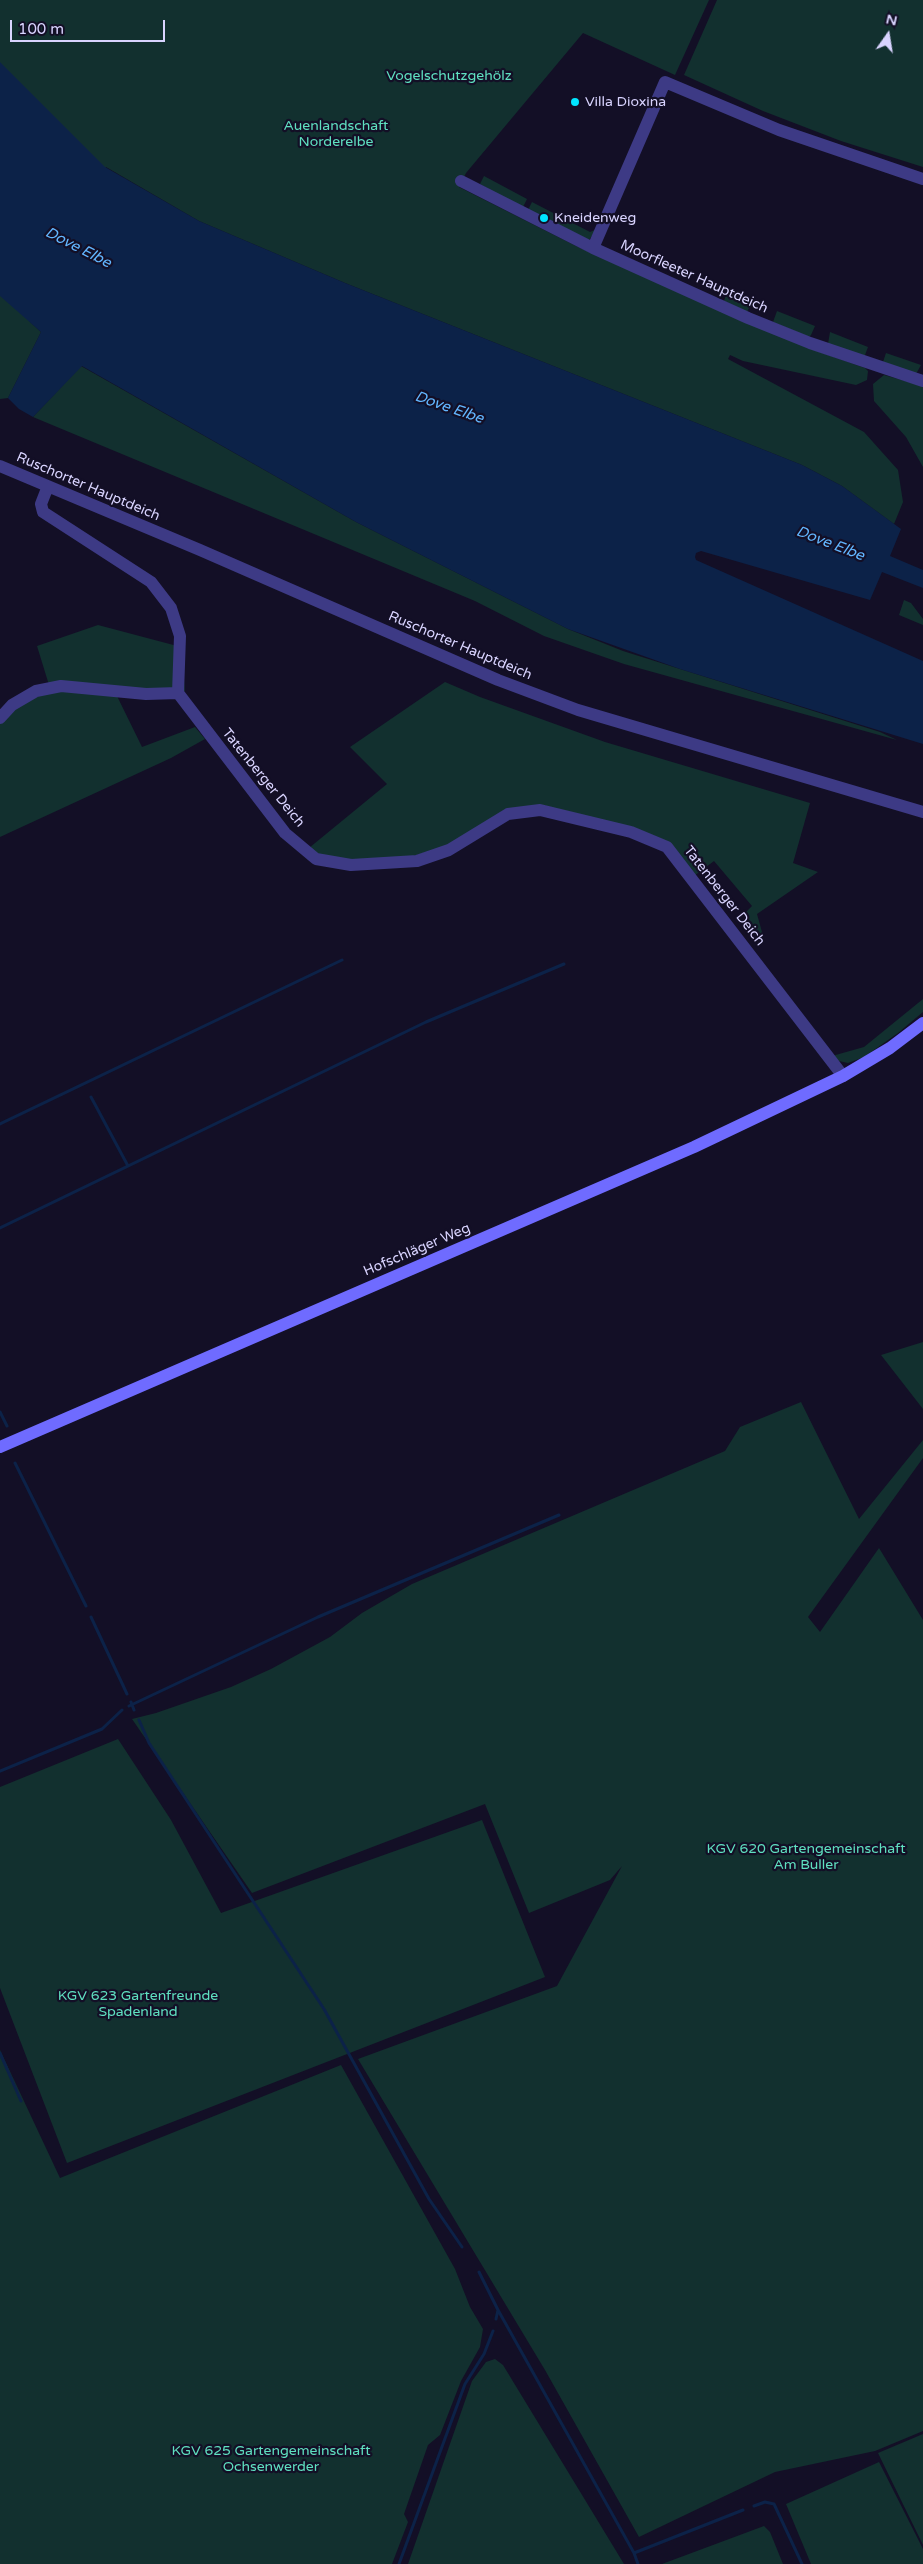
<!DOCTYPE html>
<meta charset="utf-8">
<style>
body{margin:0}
#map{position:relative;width:923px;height:2564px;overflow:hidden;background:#130f26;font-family:"Varela Round",sans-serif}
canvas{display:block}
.north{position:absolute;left:863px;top:10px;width:50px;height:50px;-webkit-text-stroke:4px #130f26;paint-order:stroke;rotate:13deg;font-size:14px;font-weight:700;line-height:20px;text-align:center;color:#d9d4ff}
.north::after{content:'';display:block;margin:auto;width:18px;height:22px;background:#d9d4ff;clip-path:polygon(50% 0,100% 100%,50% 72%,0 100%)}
.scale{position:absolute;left:10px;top:20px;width:155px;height:22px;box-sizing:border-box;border:2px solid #d9d4ff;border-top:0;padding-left:6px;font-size:15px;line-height:18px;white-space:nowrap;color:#d9d4ff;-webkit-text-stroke:4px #130f26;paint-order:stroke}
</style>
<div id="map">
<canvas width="923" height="2564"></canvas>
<div class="north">N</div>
<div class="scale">100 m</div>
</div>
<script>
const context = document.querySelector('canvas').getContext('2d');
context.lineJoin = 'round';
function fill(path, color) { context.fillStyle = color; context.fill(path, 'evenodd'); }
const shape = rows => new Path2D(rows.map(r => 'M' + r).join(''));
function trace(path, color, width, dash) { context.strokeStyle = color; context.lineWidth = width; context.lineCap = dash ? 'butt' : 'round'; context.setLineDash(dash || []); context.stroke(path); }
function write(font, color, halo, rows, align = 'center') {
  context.font = font + ' "Varela Round",sans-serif'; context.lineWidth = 4.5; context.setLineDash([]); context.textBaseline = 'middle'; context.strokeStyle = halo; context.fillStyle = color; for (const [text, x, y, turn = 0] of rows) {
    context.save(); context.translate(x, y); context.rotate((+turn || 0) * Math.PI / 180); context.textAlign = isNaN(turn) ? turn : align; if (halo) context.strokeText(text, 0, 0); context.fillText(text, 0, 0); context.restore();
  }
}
fill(shape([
 [0,0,709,0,675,75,583,33,466,173,459,187,578,247,811,349,865,368,868,371,867,380,856,385,743,361,730,355,728,359,864,432,898,470,903,502,894,524,842,486,802,465,345,283,199,221,106,167,29,321,41,332,8,398,0,399],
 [717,0,923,0,923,167,841,141,763,111,684,75],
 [484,176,527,199,522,209,480,184],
 [532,202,590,232,597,229,589,240,528,210],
 [727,292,752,302,747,312,724,301],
 [777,311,815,326,811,335,809,337,773,322],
 [830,332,868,347,865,355,863,356,828,344],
 [886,353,921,365,916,374,883,362],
 [81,366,356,522,568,629,623,651,880,732,897,740,624,664,544,636,475,601,33,417],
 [884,375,923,386,923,467,906,437,874,401,873,384],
 [904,600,911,603,923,619,923,625,899,615],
 [98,625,181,647,185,691,117,696,142,747,195,727,205,739,171,758,0,837,0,712,49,685,37,646],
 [445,682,480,697,605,742,810,803,793,863,818,872,757,914,765,943,743,915,752,906,714,861,694,876,670,846,543,805,446,846,414,856,352,860,315,854,309,848,387,784,350,747],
 [923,999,923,1012,898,1033,864,1057,848,1063,839,1061,832,1056,864,1047],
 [923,1342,923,1409,881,1355],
 [801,1402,859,1519,923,1440,923,1458,808,1617,820,1632,879,1548,923,1620,923,2431,875,2451,775,2472,639,2537,545,2370,358,2059,557,1986,622,1866,610,1880,529,1913,485,1804,252,1893,132,1719,156,1713,231,1687,271,1669,330,1637,362,1613,412,1584,725,1451,740,1427],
 [118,1739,171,1820,221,1913,482,1820,545,1977,67,2163,0,1988,0,1787],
 [0,2050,60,2178,341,2065,455,2269,470,2307,483,2329,480,2347,461,2381,440,2435,428,2445,404,2514,408,2522,392,2564,0,2564],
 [495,2359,503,2365,624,2564,408,2564,472,2381,486,2362],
 [923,2434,923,2545,878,2453],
 [879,2462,923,2549,923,2564,811,2564,786,2504],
 [764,2526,770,2532,783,2564,662,2564]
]), '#12302f');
fill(shape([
 [0,62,105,167,199,221,345,283,802,465,842,486,901,529,890,556,923,570,923,588,882,572,870,600,701,551,696,553,695,557,696,560,923,661,923,744,680,669,568,629,356,522,82,366,33,417,19,409,8,398,41,332,0,296]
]), '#0c2248');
trace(shape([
 [91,1097,128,1166],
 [0,1124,342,960],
 [0,1228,426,1022,564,964],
 [0,1412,7,1426],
 [15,1463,86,1606],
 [91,1617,127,1694],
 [131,1702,134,1710],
 [129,1706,318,1617,559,1515],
 [139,1720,149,1743,324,2009,429,2199,462,2247],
 [0,1771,102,1729,122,1710],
 [0,2053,21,2101],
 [479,2272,498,2310,496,2319],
 [498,2310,634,2553,743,2510],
 [754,2506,765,2502,774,2504,802,2564],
 [634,2553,638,2564],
 [399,2564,465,2384,484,2354,493,2331]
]), '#0c2248', 3);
trace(shape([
 [461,181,593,248,748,318,810,343,923,381],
 [593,248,665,82,779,130,923,179],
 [0,466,200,550,498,680,578,710,923,812],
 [48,486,41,504,43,512,151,582,171,608,180,636,178,693,285,833,316,859,351,865,417,861,449,850,508,814,540,810,631,832,667,847,843,1076],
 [0,718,12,705,36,691,61,686,146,694,178,693]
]), '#3d3a85', 12);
trace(shape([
 [0,1447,694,1147,843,1076,890,1048,923,1023]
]), '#6f6bff', 12);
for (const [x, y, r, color] of [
 [575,102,5,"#00e5ff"],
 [544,218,5,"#00e5ff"]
]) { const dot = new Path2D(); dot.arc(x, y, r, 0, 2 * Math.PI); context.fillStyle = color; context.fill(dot); trace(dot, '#130f26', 2); }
write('14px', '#5fe0c0', '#130f26', [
 ["Vogelschutzgehölz",449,76],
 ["Auenlandschaft",336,126],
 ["Norderelbe",336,142],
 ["KGV 620 Gartengemeinschaft",806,1849],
 ["Am Buller",806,1865],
 ["KGV 623 Gartenfreunde",138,1996],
 ["Spadenland",138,2012],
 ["KGV 625 Gartengemeinschaft",271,2451],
 ["Ochsenwerder",271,2467]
]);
write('14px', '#d9d4ff', '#130f26', [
 ["Villa Dioxina",585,102],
 ["Kneidenweg",554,218]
], 'left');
write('14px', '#d9d4ff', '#130f26', [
 ["Moorfleeter Hauptdeich",694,277,24],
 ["Ruschorter Hauptdeich",88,487,23],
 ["Ruschorter Hauptdeich",460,646,23],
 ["Tatenberger Deich",263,778,51],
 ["Tatenberger Deich",724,896,52],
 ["Hofschläger Weg",417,1250,-23]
]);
write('italic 15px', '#62b6ff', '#130f26', [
 ["Dove Elbe",78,248,27],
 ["Dove Elbe",449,408,19],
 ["Dove Elbe",830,544,21]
]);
</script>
